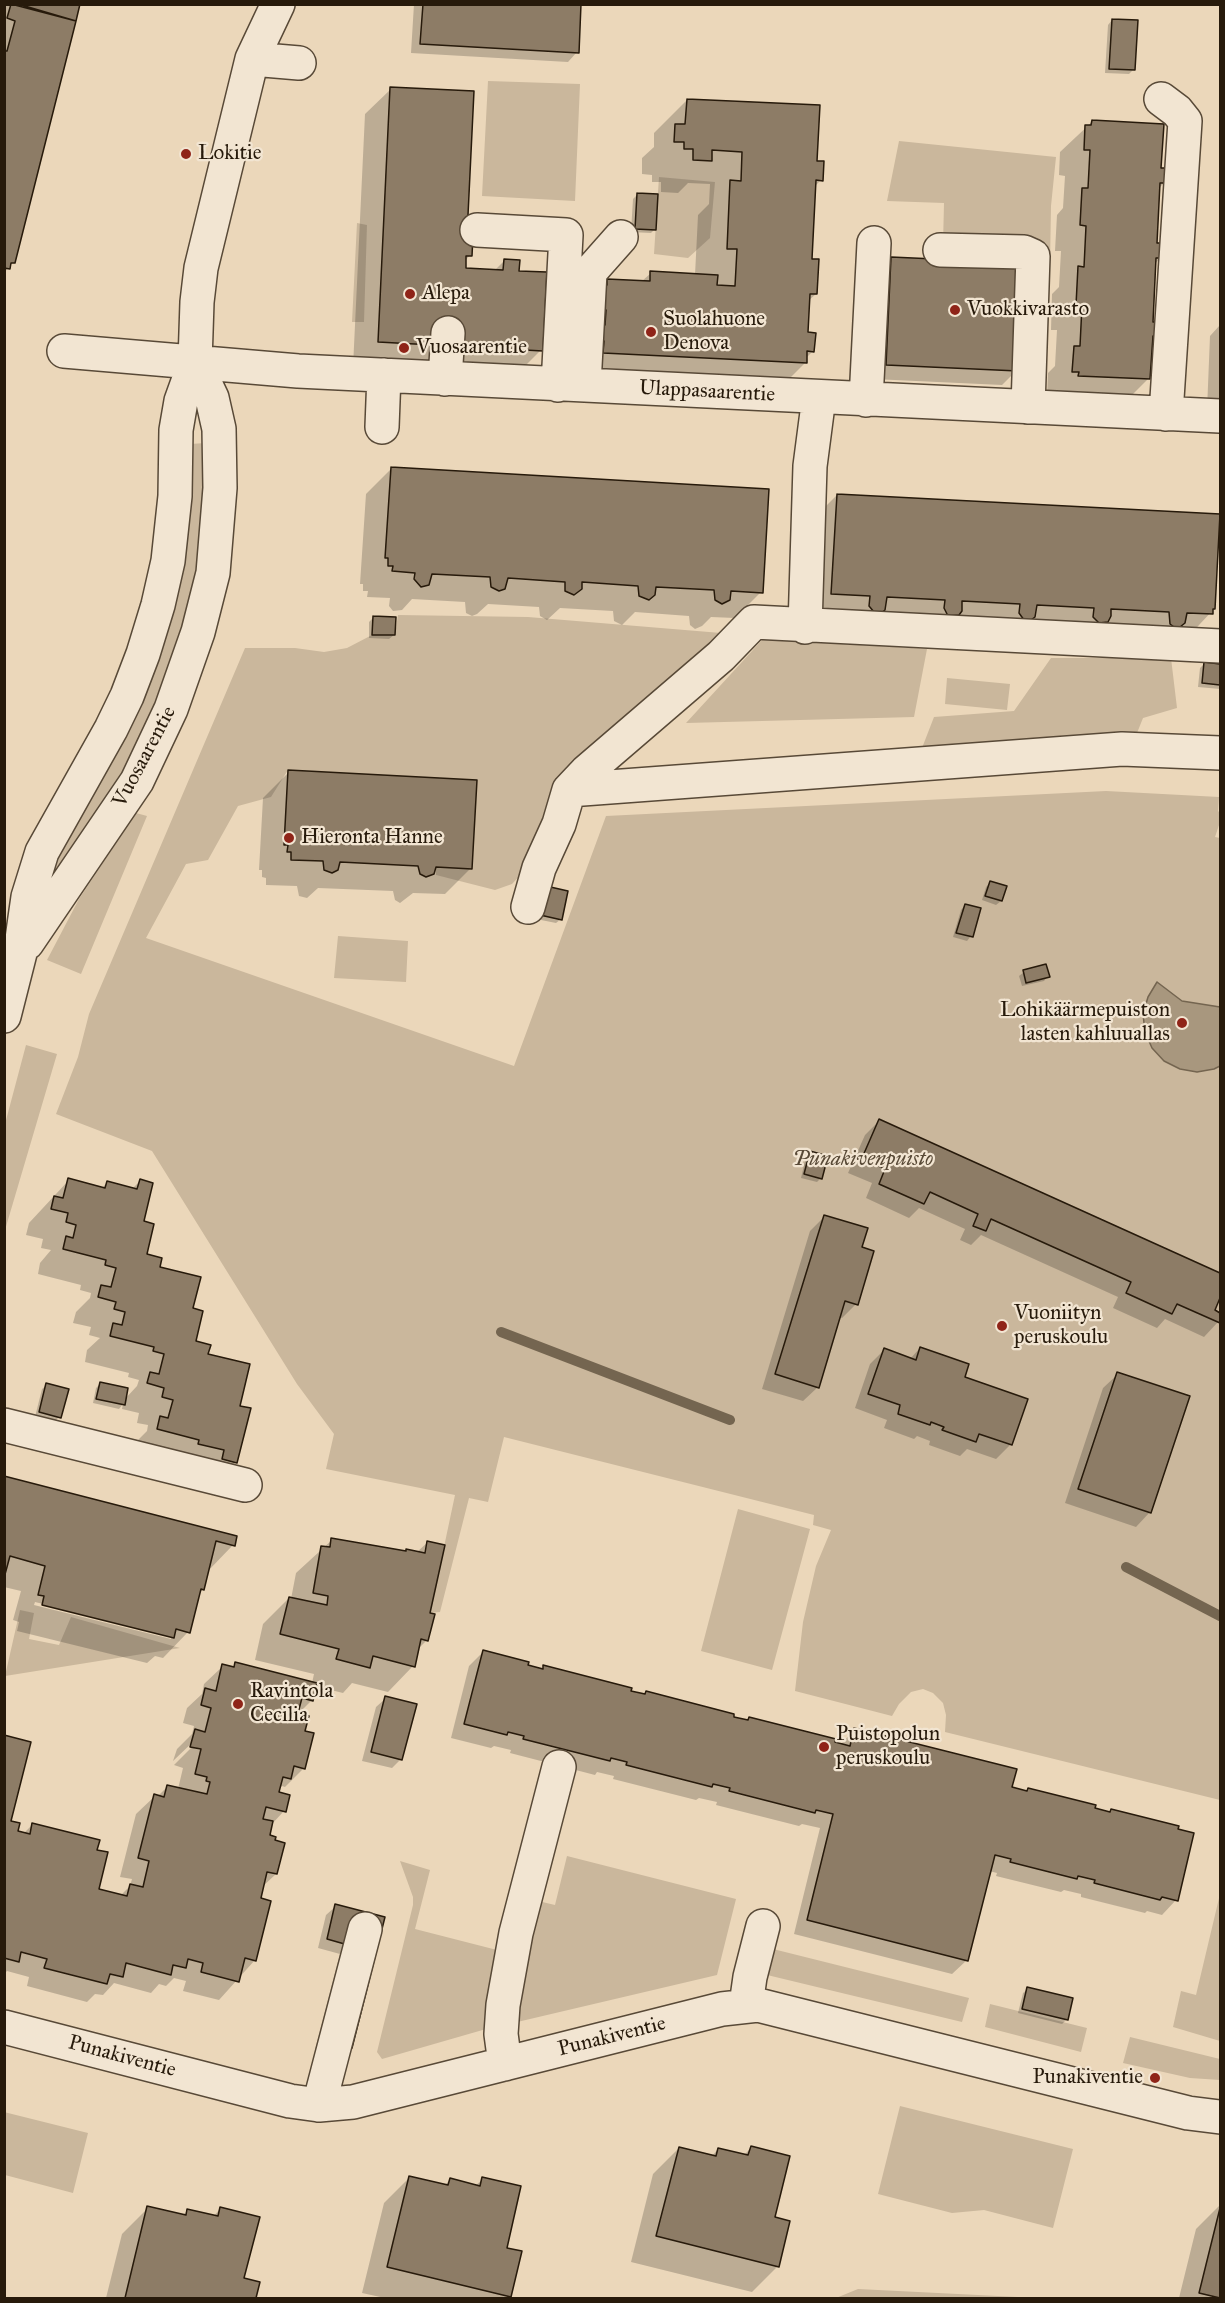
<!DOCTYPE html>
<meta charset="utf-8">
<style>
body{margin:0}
#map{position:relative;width:1225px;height:2303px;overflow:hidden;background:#ebd7ba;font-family:"IM FELL Great Primer",serif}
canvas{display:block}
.frame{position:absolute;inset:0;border:6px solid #271a0b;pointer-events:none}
</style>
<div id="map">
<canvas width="1225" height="2303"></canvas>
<div class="frame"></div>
</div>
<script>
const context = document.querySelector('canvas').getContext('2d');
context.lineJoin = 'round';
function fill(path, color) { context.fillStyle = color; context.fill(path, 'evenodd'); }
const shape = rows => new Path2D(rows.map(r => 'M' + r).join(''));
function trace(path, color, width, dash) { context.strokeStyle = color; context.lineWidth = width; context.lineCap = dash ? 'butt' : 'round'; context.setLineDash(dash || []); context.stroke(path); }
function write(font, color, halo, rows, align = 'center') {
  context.font = font + ' "IM FELL Great Primer",serif'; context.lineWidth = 4.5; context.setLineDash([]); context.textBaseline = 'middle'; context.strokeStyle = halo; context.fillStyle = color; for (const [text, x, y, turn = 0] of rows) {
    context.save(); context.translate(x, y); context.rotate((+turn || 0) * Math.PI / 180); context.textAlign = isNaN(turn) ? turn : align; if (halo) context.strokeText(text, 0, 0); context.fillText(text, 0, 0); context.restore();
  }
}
fill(shape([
 [488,81,580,84,575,201,482,196],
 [899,141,1056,157,1051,206,1050,264,1033,263,943,245,944,203,887,201],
 [659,177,715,182,710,238,688,258,654,254],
 [357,223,367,225,364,322,352,322],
 [206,443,202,559,185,634,129,772,56,872,52,872,72,819,112,754,190,444],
 [398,615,528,617,721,633,722,640,553,784,530,865,512,884,495,890,436,875,436,867,472,869,476,780,288,770,271,797,238,806,208,860,186,864,146,938,514,1066,606,816,1106,791,1219,797,1218,811,1220,813,1220,822,1215,837,1220,838,1220,1800,945,1732,946,1715,943,1703,933,1693,923,1689,911,1692,899,1704,892,1716,795,1691,803,1622,816,1566,831,1530,813,1525,814,1515,504,1437,488,1502,469,1498,440,1612,430,1613,455,1495,326,1469,334,1434,297,1384,152,1151,56,1114,78,1057,89,1014,245,648,295,648,324,652,347,648,372,635,395,635],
 [763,639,927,649,914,717,686,723],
 [1051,658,1171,658,1177,708,1143,718,1137,733,959,754,922,748,934,717,1014,711],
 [947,678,1010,684,1007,710,945,704],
 [136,813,147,816,81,974,47,960,79,899],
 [338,936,408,941,406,982,334,978],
 [26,1045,57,1054,5,1230,5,1124],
 [738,1509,810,1529,772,1670,701,1651],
 [20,1610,34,1613,29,1639,59,1645,71,1617,180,1648,5,1676],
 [567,1856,736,1899,717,1975,513,2023,538,1901,555,1905],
 [400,1861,430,1870,415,1929,497,1950,493,2027,382,2059,377,2052,413,1905,413,1897],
 [1220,1894,1220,2041,1173,2027,1181,1991,1196,1995],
 [769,1948,969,1998,962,2022,763,1974],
 [990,2004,1087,2028,1081,2052,985,2027],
 [1130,2037,1220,2059,1220,2080,1190,2078,1123,2063],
 [900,2106,1073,2149,1053,2228,984,2210,952,2213,878,2194],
 [4,2112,88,2133,73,2193,5,2175],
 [858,2289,1038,2298,836,2298]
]), '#cab79c');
const water = shape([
 [1157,982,1182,1001,1220,1007,1220,1066,1214,1069,1197,1072,1180,1069,1164,1061,1152,1048,1145,1032,1143,1014,1148,997,1157,982]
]);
fill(water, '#a8977e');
trace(water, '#746550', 1.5);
fill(shape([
 [4,4,79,4,13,262,4,273],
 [414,4,580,4,577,52,568,62,411,53],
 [1112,20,1133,70,1129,74,1105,73,1108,25],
 [391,89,467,216,470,255,465,261,464,270,494,271,504,261,518,272,541,350,515,376,353,367,365,114],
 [687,100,815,162,821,180,814,187,811,260,816,294,808,301,807,334,813,351,806,358,805,363,772,396,571,386,602,287,608,281,641,282,651,273,695,275,698,215,709,204,710,184,688,183,678,193,661,192,661,182,652,182,652,175,642,174,642,158,654,147,654,133],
 [1093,121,1160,169,1165,182,1158,189,1156,244,1161,257,1155,264,1152,323,1157,336,1151,342,1148,379,1122,405,1047,397,1048,373,1055,366,1057,330,1051,330,1052,294,1059,287,1061,251,1055,251,1057,215,1063,208,1065,176,1059,175,1060,152],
 [637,195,655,229,651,233,631,232,633,199],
 [892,258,1016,371,1002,385,873,379,878,272],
 [1220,325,1220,411,1207,410,1210,336],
 [392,468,761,592,735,618,711,617,702,626,695,629,690,625,689,616,635,612,622,625,614,621,613,611,560,608,547,620,540,616,539,607,488,604,477,614,472,616,466,613,465,602,412,599,402,610,393,611,389,606,390,598,367,597,368,591,363,591,363,584,360,584,366,494],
 [837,495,1220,516,1214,609,1185,640,806,619,811,521],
 [373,618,394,635,389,639,369,638,369,622],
 [1205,663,1220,665,1220,689,1198,687,1200,668],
 [289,772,471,868,445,894,413,893,400,903,395,900,393,891,318,888,307,898,299,896,297,886,266,885,266,878,262,877,262,870,259,870,263,798],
 [991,882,1001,901,996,905,982,900,986,887],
 [542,892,561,919,556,923,536,919],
 [965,905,971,936,967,941,953,937,961,910],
 [1024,972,1048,976,1044,981,1022,986,1019,976],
 [879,1121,1220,1275,1220,1294,1213,1311,1220,1315,1218,1322,1204,1337,1165,1319,1157,1328,1113,1308,1118,1297,981,1235,971,1245,960,1240,965,1229,919,1208,909,1218,866,1198,872,1183,848,1173,865,1135],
 [810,1153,821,1178,817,1182,801,1178,806,1157],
 [69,1180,102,1188,107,1183,132,1189,140,1181,145,1255,158,1268,191,1309,194,1342,207,1355,238,1407,236,1462,210,1488,135,1443,147,1431,148,1425,137,1423,139,1413,122,1409,123,1404,119,1409,93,1403,96,1388,101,1383,124,1400,137,1386,139,1380,128,1377,129,1373,85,1362,87,1350,100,1338,89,1335,91,1327,73,1323,76,1312,90,1298,91,1293,80,1290,81,1285,38,1274,40,1263,51,1250,41,1248,43,1239,26,1235,29,1223],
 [824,1217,860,1248,856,1304,842,1318,839,1317,818,1387,803,1401,762,1389,810,1231],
 [920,1348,963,1378,1026,1400,1010,1445,996,1459,967,1449,960,1456,929,1445,930,1441,917,1436,914,1439,884,1428,887,1420,855,1408,870,1364,884,1350,910,1359],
 [1118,1374,1150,1512,1136,1527,1065,1503,1103,1388],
 [47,1385,59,1417,55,1421,35,1417,42,1389],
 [4,1477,233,1545,207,1572,203,1589,199,1593,188,1632,163,1658,155,1656,147,1663,17,1631,19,1622,13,1620,21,1591,4,1587],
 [35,1602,171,1635,171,1639,34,1605],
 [332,1540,404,1553,417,1552,428,1542,427,1640,417,1650,413,1666,388,1692,352,1683,343,1693,315,1686,311,1701,297,1715,303,1732,304,1768,285,1787,282,1786,278,1790,284,1811,271,1825,268,1836,276,1874,262,1887,255,1960,219,2000,183,1991,186,1981,174,1978,166,1986,159,1984,151,1993,114,1983,103,1995,95,1994,87,2002,27,1986,29,1977,7,1971,4,1974,4,1737,9,1822,16,1832,23,1834,33,1824,95,1851,97,1890,120,1896,130,1886,132,1879,120,1877,136,1814,155,1796,158,1796,168,1786,178,1789,183,1768,174,1765,197,1742,195,1740,173,1761,177,1749,192,1734,194,1726,183,1723,187,1708,202,1694,204,1684,223,1666,232,1668,236,1664,312,1683,314,1674,255,1660,263,1624,289,1598,291,1599,296,1573],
 [483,1652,526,1666,541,1670,544,1667,629,1692,833,1743,841,1744,855,1729,1010,1788,1026,1792,1028,1790,1109,1813,1111,1811,1176,1900,1162,1915,1147,1911,1145,1913,1081,1897,1081,1894,1064,1890,1061,1892,996,1876,997,1873,989,1871,967,1960,952,1974,794,1934,820,1828,802,1824,799,1826,716,1805,717,1802,699,1798,696,1800,613,1779,614,1776,597,1772,595,1775,510,1753,511,1750,494,1746,491,1748,451,1738,469,1666],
 [386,1698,401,1759,392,1768,362,1761,376,1707],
 [336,1906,383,1918,341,2057,315,2050,340,1954,318,1948,326,1915],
 [1028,1989,1067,2019,1062,2024,1018,2013,1023,1993],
 [679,2148,712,2156,718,2149,743,2156,751,2148,773,2218,778,2266,752,2292,631,2262,653,2174],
 [410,2177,444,2186,450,2180,475,2186,483,2179,505,2249,520,2253,507,2298,385,2298,362,2293,384,2203],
 [1220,2205,1220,2298,1179,2298,1196,2229],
 [148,2208,182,2216,188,2210,213,2217,220,2209,242,2279,258,2283,254,2298,106,2298,122,2234]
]), '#0003');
trace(shape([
 [501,1332,730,1420],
 [1126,1567,1220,1616]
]), '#746550', 10);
const building = shape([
 [11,4,76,21,15,263,11,263,10,269,4,268,4,51,7,51,15,21,7,18,11,4],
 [18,4,80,4,76,21,18,4],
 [423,4,581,4,579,53,420,44,423,4],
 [1112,19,1138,20,1135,70,1109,69,1112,19],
 [390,87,474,91,468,215,474,215,472,256,466,256,466,268,503,270,504,259,520,260,519,271,547,272,543,351,378,342,390,87],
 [687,99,820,105,817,161,824,161,823,181,816,180,812,259,819,259,817,294,810,294,808,332,816,333,814,352,807,351,807,363,603,353,604,341,594,341,595,324,605,325,606,310,597,310,598,285,607,285,607,279,650,281,650,271,718,275,717,285,735,286,737,249,727,249,730,180,741,181,742,152,712,150,712,161,693,160,693,149,684,149,684,142,674,142,675,124,685,124,687,99],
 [1092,120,1164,124,1161,168,1167,168,1166,183,1160,183,1157,243,1163,243,1163,258,1156,258,1153,322,1159,322,1158,337,1153,336,1150,379,1078,376,1079,372,1072,372,1074,346,1080,346,1082,305,1076,305,1078,266,1084,267,1086,226,1080,225,1082,188,1088,188,1090,150,1084,150,1085,125,1091,125,1092,120],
 [637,193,658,194,656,230,635,229,637,193],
 [891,257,1023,263,1018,371,886,365,891,257],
 [391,467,769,489,763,593,731,591,730,600,722,604,715,600,714,590,656,587,655,595,649,600,639,596,638,586,582,582,582,589,574,595,565,591,565,582,508,578,505,589,499,591,491,587,490,577,432,574,429,585,421,587,414,579,415,573,392,571,393,566,388,566,388,558,385,558,391,467],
 [837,494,1220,514,1215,609,1213,609,1213,614,1187,613,1185,623,1180,627,1174,627,1170,624,1169,612,1111,609,1111,616,1108,622,1099,623,1093,617,1094,608,1037,605,1035,617,1031,620,1024,620,1019,613,1020,604,962,601,962,611,959,615,948,616,944,608,945,600,887,597,885,610,881,613,874,612,869,606,870,596,831,594,837,494],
 [373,616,396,617,395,635,372,635,373,616],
 [1204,662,1220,664,1220,685,1202,683,1204,662],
 [288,770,477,780,472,869,436,867,434,874,426,877,420,874,418,866,340,862,338,870,332,873,324,870,323,861,291,860,291,852,287,852,288,845,284,845,288,770],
 [990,881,1007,886,1002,901,985,896,990,881],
 [546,886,568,891,562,920,540,915,546,886],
 [965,904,981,908,973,937,956,933,965,904],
 [1046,964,1050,977,1026,983,1023,970,1046,964],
 [879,1119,1220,1273,1220,1298,1215,1310,1220,1313,1220,1323,1177,1304,1172,1314,1126,1293,1131,1282,991,1219,986,1231,973,1226,978,1214,930,1192,924,1204,879,1184,885,1169,862,1158,879,1119],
 [810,1151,828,1156,822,1179,804,1174,810,1151],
 [68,1178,105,1188,107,1181,137,1189,140,1179,153,1183,144,1221,154,1224,147,1254,162,1258,160,1267,201,1277,193,1308,203,1311,196,1341,211,1345,208,1354,250,1364,240,1406,251,1408,237,1463,222,1459,224,1450,198,1444,199,1440,157,1429,160,1416,168,1418,173,1400,162,1397,164,1388,147,1383,150,1372,159,1374,164,1354,153,1351,154,1347,110,1336,113,1323,122,1325,125,1312,114,1309,116,1302,98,1297,101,1285,111,1287,116,1268,105,1265,106,1260,63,1249,66,1236,73,1238,76,1225,66,1222,68,1213,51,1209,54,1196,63,1198,68,1178],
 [824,1215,868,1228,862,1247,874,1251,858,1305,845,1301,819,1388,775,1374,824,1215],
 [920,1347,969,1364,965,1377,1028,1399,1012,1445,979,1434,976,1442,942,1430,944,1427,931,1422,930,1425,898,1414,900,1405,868,1394,884,1348,916,1360,920,1347],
 [1117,1372,1190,1396,1151,1513,1078,1489,1117,1372],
 [100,1382,128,1388,125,1405,96,1399,100,1382],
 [46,1383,69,1389,61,1418,39,1412,46,1383],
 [4,1476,237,1536,235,1546,216,1541,204,1590,201,1589,190,1633,176,1629,174,1638,42,1605,44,1596,38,1595,45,1566,10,1556,4,1578,4,1476],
 [331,1538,406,1551,406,1549,425,1553,427,1541,445,1545,430,1613,435,1614,428,1641,421,1639,415,1667,373,1656,370,1668,336,1659,339,1649,280,1634,289,1597,327,1605,328,1596,313,1593,321,1546,330,1547,331,1538],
 [483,1650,529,1662,528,1665,543,1669,543,1665,632,1688,631,1691,645,1694,646,1691,734,1714,734,1717,748,1720,749,1717,836,1739,835,1742,850,1746,854,1728,1017,1769,1012,1787,1027,1791,1028,1788,1096,1805,1095,1808,1110,1812,1111,1809,1179,1826,1178,1829,1194,1833,1178,1901,1162,1897,1160,1900,1094,1883,1095,1880,1078,1876,1077,1879,1010,1862,1011,1859,995,1855,968,1961,807,1920,833,1814,816,1810,815,1813,729,1791,730,1788,713,1784,712,1787,626,1765,627,1762,611,1758,610,1761,523,1739,524,1736,508,1732,507,1735,464,1724,483,1650],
 [235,1662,317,1683,313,1701,302,1698,298,1713,309,1716,305,1731,314,1733,305,1769,294,1766,291,1779,283,1777,279,1792,290,1795,286,1812,266,1807,263,1819,273,1821,270,1835,276,1837,275,1840,285,1843,277,1874,267,1872,261,1898,271,1901,256,1961,245,1958,239,1982,201,1972,203,1963,188,1959,186,1968,173,1965,171,1975,126,1963,123,1977,110,1974,107,1984,44,1968,47,1959,21,1952,19,1962,4,1958,4,1735,31,1742,11,1821,20,1823,18,1831,30,1834,32,1823,100,1840,97,1850,108,1852,99,1889,127,1896,130,1884,143,1887,149,1861,138,1858,154,1794,164,1797,167,1785,207,1794,210,1782,206,1781,207,1777,195,1774,201,1749,190,1747,195,1729,205,1732,211,1708,201,1705,205,1688,216,1691,222,1664,234,1667,235,1662],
 [385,1696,417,1704,402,1760,371,1752,385,1696],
 [335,1904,385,1917,352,2048,324,2041,348,1945,327,1939,335,1904],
 [1027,1987,1073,1998,1068,2020,1022,2009,1027,1987],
 [751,2146,790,2156,775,2217,790,2221,779,2267,656,2236,679,2147,716,2156,718,2148,748,2155,751,2146],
 [409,2176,448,2185,450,2178,480,2186,482,2177,521,2186,507,2248,522,2251,511,2297,387,2267,409,2176],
 [147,2206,186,2215,187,2209,218,2216,220,2207,260,2217,244,2278,260,2282,256,2298,125,2298,147,2206],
 [1220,2208,1220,2298,1199,2293,1220,2208]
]);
fill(building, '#8d7c66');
trace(building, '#271a0b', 1.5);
const minor = shape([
 [252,59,299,63],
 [1161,99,1177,111,1185,121,1166,414],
 [477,230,566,235,558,385],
 [940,250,1024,252,1033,256,1028,407],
 [64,351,298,371,1220,416],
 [445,379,448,333],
 [584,385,590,272,621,237],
 [866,400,874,243],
 [382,427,384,375],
 [805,627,810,466,819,397],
 [569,790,1122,749,1220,753],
 [528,907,539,868,559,824,569,790,586,772,721,656,754,622,1220,646],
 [27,943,137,781,171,709,198,632,213,573,220,488,219,429,212,398,195,362],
 [4,1016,20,953,28,897,42,852,111,729,127,696,143,654,158,605,168,561,175,496,176,430,181,401,195,362,197,302,201,268,252,59,278,4],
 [4,1425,245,1485],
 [746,2005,750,1977,763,1926],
 [4,2027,290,2101,319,2105,353,2102,722,2009,758,2005,1188,2113,1220,2117],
 [505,2064,501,2034,503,2005,516,1933,559,1767],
 [319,2105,365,1929]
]);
trace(minor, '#584937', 36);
trace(minor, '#f2e5d2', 33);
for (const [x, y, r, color] of [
 [186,154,6,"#8f2418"],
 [410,294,6,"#8f2418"],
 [955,310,6,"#8f2418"],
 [651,332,6,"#8f2418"],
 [404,348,6,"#8f2418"],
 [289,838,6,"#8f2418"],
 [1182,1023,6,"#8f2418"],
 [1002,1326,6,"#8f2418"],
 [238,1704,6,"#8f2418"],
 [824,1747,6,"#8f2418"],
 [1155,2078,6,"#8f2418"]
]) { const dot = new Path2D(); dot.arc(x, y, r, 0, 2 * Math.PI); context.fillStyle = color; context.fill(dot); trace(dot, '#f2e5d2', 2); }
write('21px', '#271a0b', '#f2e5d2', [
 ["Lokitie",198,154],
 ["Alepa",422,294],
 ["Vuokkivarasto",967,310],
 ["Suolahuone",663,320],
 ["Denova",663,344],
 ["Vuosaarentie",416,348],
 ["Hieronta Hanne",301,838],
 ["Lohikäärmepuiston",1170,1011,"right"],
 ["lasten kahluuallas",1170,1035,"right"],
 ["Vuoniityn",1014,1314],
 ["peruskoulu",1014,1338],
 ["Ravintola",250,1692],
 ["Cecilia",250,1716],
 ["Puistopolun",836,1735],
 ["peruskoulu",836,1759],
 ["Punakiventie",1143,2078,"right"]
], 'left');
write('21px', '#271a0b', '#f2e5d2', [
 ["Ulappasaarentie",707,392,3],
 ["Vuosaarentie",145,757,-62],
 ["Punakiventie",612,2037,-14],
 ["Punakiventie",122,2057,15]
]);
write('italic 21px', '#584936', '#f2e5d2', [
 ["Punakivenpuisto",863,1160]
]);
</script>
